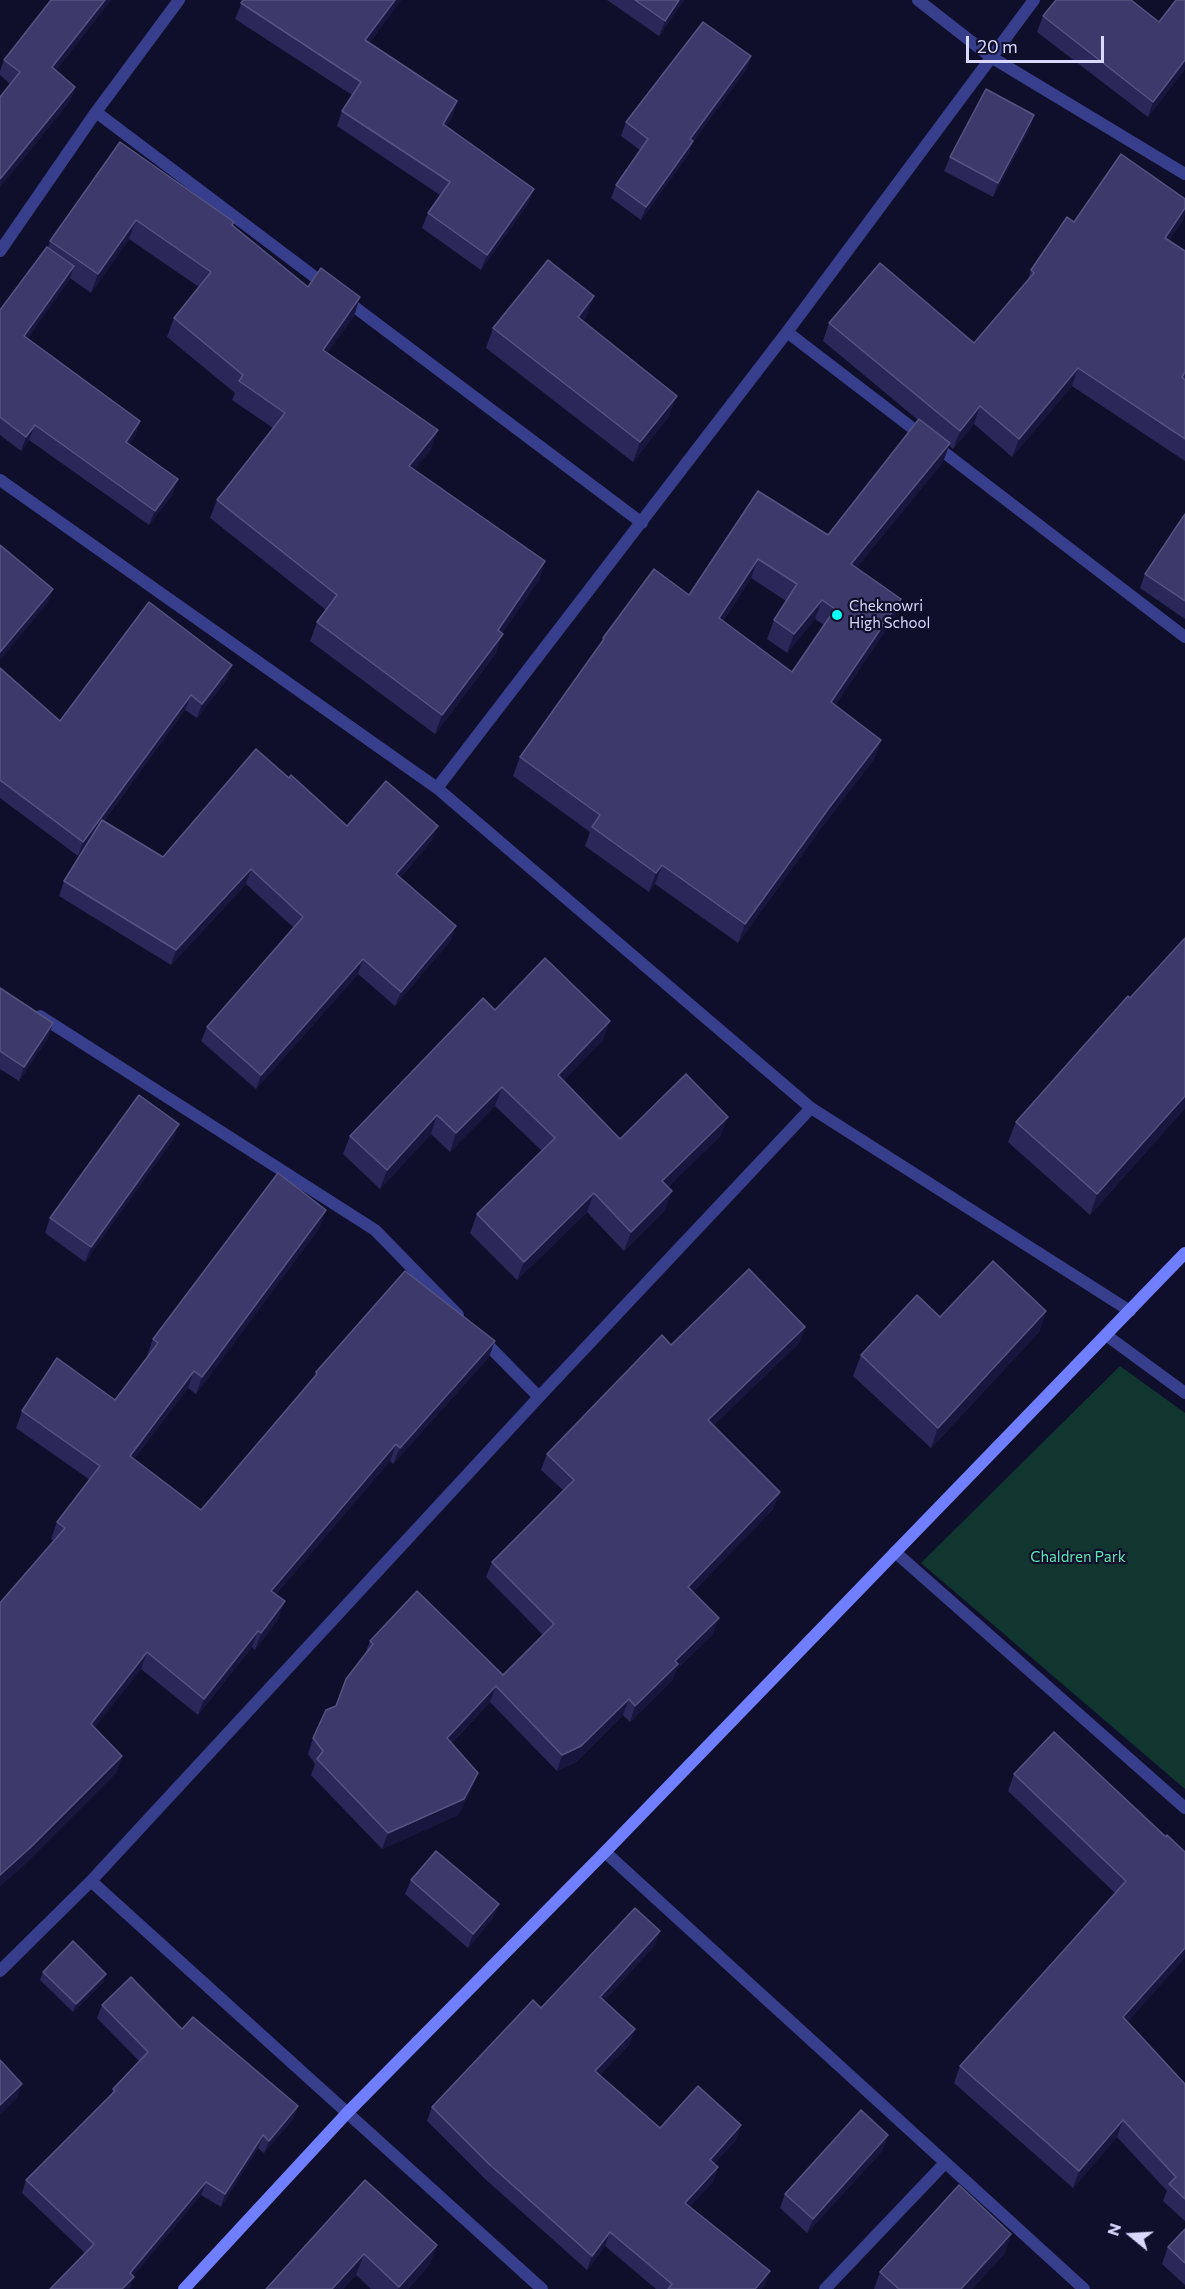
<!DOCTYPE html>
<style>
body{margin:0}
#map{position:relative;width:1185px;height:2289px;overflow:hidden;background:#100f2b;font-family:Commissioner,sans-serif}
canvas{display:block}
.north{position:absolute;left:1101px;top:2205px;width:60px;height:60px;-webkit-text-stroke:4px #100f2b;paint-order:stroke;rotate:288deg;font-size:16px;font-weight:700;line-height:24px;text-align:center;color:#d9d9ff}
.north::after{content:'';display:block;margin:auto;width:21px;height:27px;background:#d9d9ff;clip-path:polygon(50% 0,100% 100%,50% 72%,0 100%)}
.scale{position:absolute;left:966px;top:36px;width:138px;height:27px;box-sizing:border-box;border:3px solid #d9d9ff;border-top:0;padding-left:8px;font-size:18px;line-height:21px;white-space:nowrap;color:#d9d9ff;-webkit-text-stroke:4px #100f2b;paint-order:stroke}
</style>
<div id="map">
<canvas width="1185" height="2289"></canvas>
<div class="north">N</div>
<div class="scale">20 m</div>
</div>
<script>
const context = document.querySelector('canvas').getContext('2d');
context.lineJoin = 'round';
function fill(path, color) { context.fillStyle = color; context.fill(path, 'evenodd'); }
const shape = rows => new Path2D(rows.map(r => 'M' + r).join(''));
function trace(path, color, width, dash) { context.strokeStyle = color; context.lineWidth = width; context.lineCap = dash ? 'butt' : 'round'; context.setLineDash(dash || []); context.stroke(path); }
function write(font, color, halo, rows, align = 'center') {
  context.font = font + ' Commissioner,sans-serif'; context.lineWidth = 4.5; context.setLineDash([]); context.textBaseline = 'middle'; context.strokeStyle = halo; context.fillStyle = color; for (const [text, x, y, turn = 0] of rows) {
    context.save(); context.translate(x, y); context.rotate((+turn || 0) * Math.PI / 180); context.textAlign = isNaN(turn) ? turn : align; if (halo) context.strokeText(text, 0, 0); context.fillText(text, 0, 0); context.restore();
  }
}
fill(shape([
 [1120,1366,1185,1413,1185,1789,921,1563]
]), '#113630');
trace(shape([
 [918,0,991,57,1185,174],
 [96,112,328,287],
 [0,251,96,112,179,0],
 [344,299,642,523],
 [787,332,1185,637],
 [0,480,437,788,811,1108,1130,1311],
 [437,788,787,332,1034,0],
 [40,1016,375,1230,458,1315],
 [1106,1335,1185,1393],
 [481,1338,539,1397],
 [895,1552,1185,1808],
 [605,1852,1084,2289],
 [91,1881,542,2289],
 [0,1971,91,1881,539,1397,811,1108],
 [825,2289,945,2163]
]), '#373f8d', 12);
trace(shape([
 [184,2289,347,2113,605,1852,1185,1253]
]), '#707fff', 12);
fill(shape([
 [51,0,111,0,56,70,75,87,70,101,0,187,0,97,10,84,0,75,0,71,4,60],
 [243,0,401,0,369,43,457,101,452,117,446,126,534,189,528,204,481,270,422,228,428,213,440,195,337,126,342,111,352,95,235,19],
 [607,0,684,0,659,36],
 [1043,16,1159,22,1185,69,1148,117,1037,32],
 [751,56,746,70,692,143,688,155,641,220,611,198,616,185,640,150,621,136,626,122],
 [1034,115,1029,130,993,197,944,171,950,157],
 [120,142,233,225,308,287,354,316,327,353,431,449,414,470,545,561,539,580,502,633,496,653,435,734,310,641,317,622,326,610,210,518,217,500,273,428,232,400,235,393,167,337,174,318,199,287,129,239,91,293,70,278,28,338,140,421,135,436,129,444,173,494,149,525,29,440,21,451,0,435,0,310,48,247,50,241],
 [1183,220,1169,240,1185,251,1185,461,1072,386,1012,457,974,424,953,449,949,445,943,462,856,568,901,599,894,618,835,705,881,740,874,759,822,827,738,943,655,884,649,892,585,846,590,832,513,776,520,757,601,644,603,638,689,595,758,491,828,535,918,420,823,341,829,323,974,343,1027,282,1031,270,1074,222],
 [751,578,786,601,774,620,767,639,787,653,815,619,824,625,792,672,723,621],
 [594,296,586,317,583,321,669,416,633,462,486,348,493,328],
 [1185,514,1185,619,1140,588,1145,574],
 [232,665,227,679,197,718,185,710,104,821,163,857,289,778,347,826,432,840,400,878,451,940,395,1006,358,974,256,1089,201,1041,207,1027,294,928,246,884,171,965,59,896,64,881,90,840,78,856,0,798,0,668,60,721],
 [1185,938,1185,1108,1090,1215,1008,1142,1016,1122],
 [0,988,53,1023,48,1038,19,1081,0,1069],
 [495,1010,603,1040,564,1080,620,1139,721,1135,668,1187,665,1210,624,1251,587,1212,517,1280,470,1233,477,1214,542,1151,495,1106,450,1152,431,1134,380,1189,343,1154,350,1136],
 [174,1138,85,1262,45,1233,50,1218],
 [320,1227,196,1394,188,1388,134,1459,201,1510,314,1378,316,1372,489,1357,393,1464,390,1461,276,1594,279,1618,255,1650,252,1647,198,1715,141,1669,94,1728,122,1756,116,1773,25,1864,0,1886,0,1603,54,1541,51,1539,57,1522,90,1480,16,1428,22,1411,115,1400,148,1357,147,1356,153,1339],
 [1046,1311,1039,1332,931,1448,853,1376,861,1355,940,1317],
 [805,1327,799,1343,714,1425,774,1508,693,1592,713,1634,676,1670,672,1680,630,1722,623,1715,576,1762,557,1771,490,1702,452,1743,472,1788,458,1815,382,1849,311,1775,315,1764,308,1754,313,1738,336,1706,365,1654,370,1641,503,1675,543,1635,486,1577,492,1562,563,1490,541,1470,547,1454,671,1345],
 [1014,1774,1166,1837,1127,2022,1185,2084,1185,2221,1163,2201,1167,2191,1117,2137,1073,2188,954,2083,960,2066,1115,1893,1008,1791],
 [411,1880,493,1918,468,1948,405,1894],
 [655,1945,604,2001,630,2044,599,2075,660,2128,736,2140,714,2164,718,2167,713,2182,690,2206,765,2285,761,2289,656,2289,605,2246,587,2270,484,2178,427,2121,432,2107,541,2008],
 [43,1972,103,1982,73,2012,40,1980],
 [102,2005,182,2029,298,2106,293,2119,264,2153,258,2148,221,2207,201,2195,133,2276,85,2253,22,2193,26,2180,112,2093,113,2089,139,2061,97,2018],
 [883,2150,807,2233,780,2208,785,2194],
 [365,2180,437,2245,429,2265,408,2289,371,2289,356,2275,343,2289,266,2289],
 [1185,2229,1185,2285,1162,2264,1168,2247],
 [1011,2234,1004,2254,972,2289,874,2289,880,2272]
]), '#2a2759');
fill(shape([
 [105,0,111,0,47,82,52,67],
 [395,0,401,0,359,56,365,40],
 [679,0,684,0,659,36,665,21],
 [751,56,746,70,692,143,688,155,641,220,646,207,690,139],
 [1185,60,1185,69,1148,117,1153,102],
 [75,87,70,101,0,187,0,179],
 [457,101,452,117,437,140,443,124],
 [1034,115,1029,130,993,197,998,183],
 [534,189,528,204,481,270,487,255],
 [1185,208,1185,214,1183,220,1158,255,1165,238],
 [136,220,129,239,91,293,98,274],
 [74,266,69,281,19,350,24,336],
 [594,296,586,317,571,338,578,317],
 [360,297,354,316,316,368,323,350],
 [1078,368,1072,386,1012,457,1019,439],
 [677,396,669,416,633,462,640,442],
 [980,406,974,424,953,449,960,431],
 [140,421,135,436,121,457,126,442],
 [35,425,29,440,21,451,26,437],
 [438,430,431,449,402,485,409,466],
 [950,443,943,462,844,583,851,564],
 [178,479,173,494,149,525,155,511],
 [758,559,751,578,712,637,719,618],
 [545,561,539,580,492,648,503,634,496,653,435,734,442,715,498,630],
 [53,589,48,603,0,660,0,652],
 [901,599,894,618,824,721,831,702],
 [822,600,815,619,787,653,794,634],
 [232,665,227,679,197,718,202,704],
 [191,695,185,710,78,856,83,842],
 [881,740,874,759,822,827,738,943,745,924,829,808],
 [438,826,432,840,390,889,396,874],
 [662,865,655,884,649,892,656,873],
 [251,869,246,884,171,965,176,950],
 [456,926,451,940,395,1006,401,992],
 [363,959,358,974,256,1089,261,1075],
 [610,1021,603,1040,552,1093,558,1075],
 [53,1023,48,1038,19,1081,24,1067],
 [502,1087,495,1106,450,1152,456,1133],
 [1185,1096,1185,1108,1090,1215,1097,1194],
 [437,1115,431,1134,380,1189,387,1170],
 [728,1117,721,1135,655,1200,662,1181],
 [179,1124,174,1138,85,1262,91,1247],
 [672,1191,665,1210,624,1251,631,1232],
 [594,1193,587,1212,517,1280,524,1262],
 [326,1210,320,1227,196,1394,202,1377],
 [1046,1311,1039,1332,931,1448,938,1428],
 [805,1327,799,1343,703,1436,708,1420],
 [495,1341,489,1357,393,1464,400,1448],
 [194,1371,188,1388,124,1472,130,1456],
 [396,1444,390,1461,265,1607,271,1591],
 [780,1492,774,1508,683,1603,688,1587],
 [285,1601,279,1618,255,1650,261,1633],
 [719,1618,713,1634,676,1670,672,1680,630,1722,635,1706,675,1661],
 [258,1631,252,1647,198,1715,204,1699],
 [147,1652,141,1669,84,1741,91,1724],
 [496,1686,490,1702,441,1754,447,1738],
 [629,1699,623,1715,576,1762,557,1771,562,1755],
 [122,1756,116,1773,25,1864,0,1886,0,1875],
 [478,1773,472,1788,458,1815,382,1849,388,1833],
 [499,1904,493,1918,468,1948,473,1934],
 [660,1931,655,1945,595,2011,600,1997],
 [1185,1948,1185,1958,1117,2034,1123,2017],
 [106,1974,103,1982,73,2012,76,2004],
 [635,2029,630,2044,590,2086,595,2071],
 [22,2084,17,2098,0,2115,0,2105],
 [298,2106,293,2119,264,2153,269,2141],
 [1123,2120,1117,2137,1073,2188,1079,2171],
 [741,2125,736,2140,705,2174,710,2160],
 [263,2135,258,2148,221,2207,225,2194],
 [888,2135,883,2150,807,2233,813,2219],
 [718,2167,713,2182,680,2217,685,2203],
 [206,2182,201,2195,125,2286,130,2273],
 [610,2232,605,2246,587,2270,592,2256],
 [1011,2234,1004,2254,972,2289,961,2289],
 [437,2245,429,2265,408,2289,398,2289,399,2287],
 [364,2254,356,2275,343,2289,332,2289],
 [770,2271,765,2285,761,2289,755,2289],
 [134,2277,130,2289,122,2289]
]), '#18163f');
const building = shape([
 [51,0,105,0,52,67,75,87,0,179,0,97,20,72,4,60,51,0],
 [243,0,395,0,365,40,457,101,443,124,534,189,487,255,428,213,450,182,342,111,361,82,241,3,243,0],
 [635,0,679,0,665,21,635,0],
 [1056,0,1131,0,1159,22,1176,0,1185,0,1185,60,1153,102,1043,16,1056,0],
 [703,22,751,56,690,139,693,141,646,207,616,185,648,139,626,122,703,22],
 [986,89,1034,115,998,183,950,157,986,89],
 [120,142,234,222,232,225,308,287,321,268,360,297,323,350,438,430,409,466,545,561,498,630,503,634,442,715,317,622,337,595,217,500,285,413,239,381,243,375,174,318,211,272,136,220,98,274,50,241,120,142],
 [1121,154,1185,199,1185,208,1165,238,1185,251,1185,372,1182,377,1185,380,1185,439,1078,368,1019,439,980,406,960,431,829,323,880,263,974,343,1034,273,1031,270,1067,217,1074,222,1121,154],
 [47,247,74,266,24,336,140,421,126,442,178,479,155,511,35,425,26,437,0,417,0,310,47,247],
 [548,260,594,296,578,317,677,396,640,442,493,328,548,260],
 [919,419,950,443,851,564,901,599,831,702,881,740,829,808,745,924,662,865,656,873,592,827,600,815,520,757,604,639,603,638,654,569,689,595,758,491,828,535,919,419],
 [758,559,797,584,774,620,794,634,822,600,835,609,792,672,719,618,758,559],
 [1185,514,1185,601,1145,574,1185,514],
 [0,545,53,589,0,652,0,545],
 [149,602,232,665,202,704,191,695,83,842,0,780,0,668,60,721,149,602],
 [256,749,289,778,291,775,347,826,386,781,438,826,396,874,456,926,401,992,363,959,261,1075,207,1027,303,917,251,869,176,950,64,881,102,820,163,857,256,749],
 [1185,938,1185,1096,1097,1194,1016,1122,1128,996,1130,998,1185,938],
 [545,958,610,1021,558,1075,620,1139,686,1074,728,1117,662,1181,672,1191,631,1232,594,1193,524,1262,477,1214,555,1138,502,1087,456,1133,437,1115,387,1170,350,1136,483,998,495,1010,545,958],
 [0,988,53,1023,24,1067,0,1051,0,988],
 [139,1095,179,1124,91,1247,50,1218,139,1095],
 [278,1173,326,1210,202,1377,194,1371,130,1456,201,1510,317,1374,316,1372,405,1271,495,1341,400,1448,396,1444,271,1591,285,1601,261,1633,258,1631,204,1699,147,1652,91,1724,122,1756,31,1847,0,1875,0,1603,65,1528,57,1522,100,1466,22,1411,57,1358,115,1400,158,1343,153,1339,278,1173],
 [993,1261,1046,1311,938,1428,861,1355,917,1295,940,1317,993,1261],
 [749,1269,805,1327,708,1420,780,1492,688,1587,719,1618,675,1661,678,1664,635,1706,629,1699,581,1746,562,1755,496,1686,447,1738,478,1773,464,1799,388,1833,317,1759,323,1751,313,1738,326,1710,336,1706,346,1679,373,1644,370,1641,417,1591,503,1675,554,1624,492,1562,574,1480,547,1454,662,1335,671,1345,749,1269],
 [1054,1732,1166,1837,1167,1835,1185,1852,1185,1948,1123,2017,1185,2084,1185,2199,1169,2184,1176,2177,1123,2120,1079,2171,960,2066,1126,1881,1014,1774,1054,1732],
 [436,1851,499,1904,473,1934,411,1880,436,1851],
 [635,1908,660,1931,600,1997,635,2029,595,2071,660,2128,698,2086,741,2125,710,2160,718,2167,685,2203,770,2271,755,2289,668,2289,672,2284,610,2232,592,2256,489,2164,432,2107,533,2000,541,2008,635,1908],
 [73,1941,106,1974,76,2004,43,1972,73,1941],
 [131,1977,182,2029,193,2017,298,2106,269,2141,263,2135,225,2194,206,2182,130,2273,134,2277,122,2289,50,2289,94,2244,26,2180,115,2091,113,2089,148,2052,102,2005,131,1977],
 [0,2060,22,2084,0,2105,0,2060],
 [861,2110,888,2135,813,2219,785,2194,861,2110],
 [365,2180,437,2245,399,2287,364,2254,332,2289,266,2289,365,2180],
 [959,2185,1011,2234,961,2289,899,2289,880,2272,959,2185],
 [1185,2229,1185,2263,1168,2247,1185,2229]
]);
fill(building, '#3d3a6b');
trace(building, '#555382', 1.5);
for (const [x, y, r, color] of [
 [837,615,6,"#05fff8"]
]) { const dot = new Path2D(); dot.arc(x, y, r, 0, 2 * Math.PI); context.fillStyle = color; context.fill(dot); trace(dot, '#100f2b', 2); }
write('15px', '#d9d9ff', '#100f2b', [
 ["Cheknowri",849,606],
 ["High School",849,623]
], 'left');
write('15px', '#5be8b3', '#100f2b', [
 ["Chaldren Park",1078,1557]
]);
</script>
